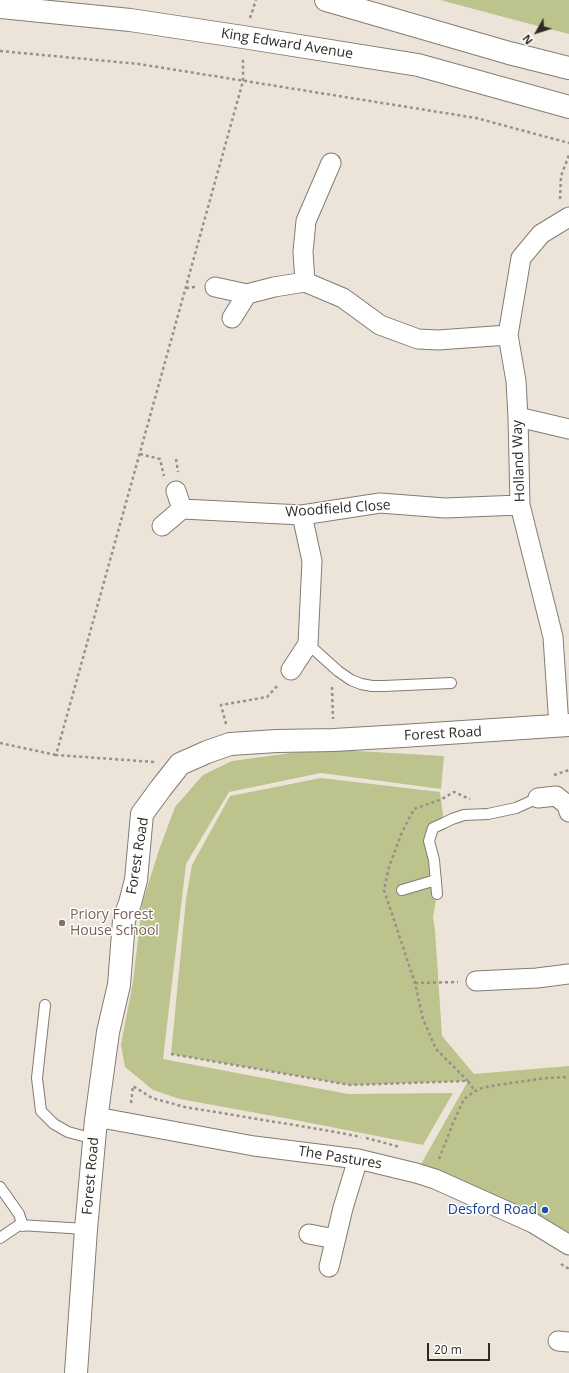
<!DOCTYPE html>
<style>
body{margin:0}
#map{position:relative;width:569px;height:1373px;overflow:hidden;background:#ede4d9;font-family:"Open Sans",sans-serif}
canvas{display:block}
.north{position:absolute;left:517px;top:12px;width:40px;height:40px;-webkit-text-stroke:3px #fff;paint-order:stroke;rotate:231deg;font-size:11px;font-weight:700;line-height:16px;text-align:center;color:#2e2b27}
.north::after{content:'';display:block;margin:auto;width:14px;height:18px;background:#2e2b27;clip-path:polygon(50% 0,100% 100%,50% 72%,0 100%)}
.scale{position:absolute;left:427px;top:1343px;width:63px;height:18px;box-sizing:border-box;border:2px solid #2e2b27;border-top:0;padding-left:5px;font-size:12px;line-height:14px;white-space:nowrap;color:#2e2b27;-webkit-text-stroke:3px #fff;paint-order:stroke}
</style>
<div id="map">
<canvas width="569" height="1373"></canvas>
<div class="north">N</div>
<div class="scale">20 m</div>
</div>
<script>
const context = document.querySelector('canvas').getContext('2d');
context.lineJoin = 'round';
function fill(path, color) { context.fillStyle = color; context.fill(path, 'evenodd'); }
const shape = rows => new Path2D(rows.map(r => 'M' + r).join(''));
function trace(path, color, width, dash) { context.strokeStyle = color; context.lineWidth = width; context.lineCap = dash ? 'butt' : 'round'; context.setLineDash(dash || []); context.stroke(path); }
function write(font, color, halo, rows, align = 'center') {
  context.font = font + ' "Open Sans",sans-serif'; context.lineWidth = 3; context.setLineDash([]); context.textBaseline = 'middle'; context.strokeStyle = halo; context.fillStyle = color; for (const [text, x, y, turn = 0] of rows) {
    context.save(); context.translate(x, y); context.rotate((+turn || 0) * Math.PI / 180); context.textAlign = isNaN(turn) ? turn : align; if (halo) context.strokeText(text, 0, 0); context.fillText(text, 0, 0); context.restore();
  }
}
fill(shape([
 [440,0,569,0,569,34,515,20],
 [321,749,444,756,441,789,321,773,229,792,186,864,163,1059,348,1094,453,1093,423,1145,295,1120,180,1099,153,1090,125,1067,121,1045,133,982,142,904,159,850,175,807,203,775,232,761],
 [321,778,440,792,444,823,433,828,437,894,433,917,435,930,442,1036,474,1074,569,1066,569,1245,416,1173,468,1081,350,1085,171,1054,186,899,192,865,230,796]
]), '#bcc38c');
const lane = shape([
 [308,644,338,671,351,680,361,684,372,686,384,686,451,683],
 [402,890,436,880],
 [437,894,434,860,429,841,433,828,444,823,452,819,464,815,488,814,516,808,538,798],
 [45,1005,37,1078,41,1111,54,1124,68,1132,94,1139],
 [0,1187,19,1214,23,1226],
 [0,1238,19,1225,86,1229]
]);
const street = shape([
 [305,282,303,252,306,221,331,163],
 [215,287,247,294,274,287,305,282,343,298,380,325,418,339,438,340,508,335],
 [232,318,247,294],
 [518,417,569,429],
 [176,491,182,509],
 [162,526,182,509,302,515,380,503,445,508,520,505],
 [291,670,308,644,312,561,302,515],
 [559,726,553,637,520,505,518,417,516,381,508,335,521,258,541,234,569,217],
 [538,798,556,796,567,805,569,812],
 [476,981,537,978,569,974],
 [96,1120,107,1119,254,1146,358,1159,416,1173,435,1179,533,1223,569,1245],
 [309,1234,335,1239],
 [329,1267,343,1208,358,1159],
 [558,1341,569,1342]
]);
const secondary = shape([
 [326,0,509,53,569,68],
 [0,7,130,20,243,37,418,65,569,107],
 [76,1373,86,1229,96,1120,108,1032,119,985,124,920,130,903,136,880,142,814,161,788,180,764,207,752,230,744,277,741,334,740,402,736,569,725]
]);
trace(lane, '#847b71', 12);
trace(street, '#847b71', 21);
trace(secondary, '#847b71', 24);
trace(shape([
 [250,18,256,0],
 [0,51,139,64,476,118,569,143],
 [560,199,561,176,569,155],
 [186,288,195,287],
 [140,454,160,459,164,476],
 [176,459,178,472],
 [332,687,333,719],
 [226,724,221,705,267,697,278,685],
 [0,743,56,755],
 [154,762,56,755,243,81,243,58],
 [554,775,569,770],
 [415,983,458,982],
 [171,1054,350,1085,468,1081,475,1091],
 [468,1081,436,1049,423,1019,415,983,384,890,389,867,402,832,414,809,442,799,454,792,470,799],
 [131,1103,133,1086,152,1098,185,1107,330,1131,361,1137],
 [366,1138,400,1147],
 [439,1159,453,1123,464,1099,475,1091,482,1088,497,1085,546,1078,569,1077],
 [561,1264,569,1269]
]), '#989189', 2.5, [3, 3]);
trace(lane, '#fff', 10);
trace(street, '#fff', 19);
trace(secondary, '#fff', 22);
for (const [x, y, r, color] of [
 [62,923,4,"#8d6e63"],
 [545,1210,4,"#1a4fb4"]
]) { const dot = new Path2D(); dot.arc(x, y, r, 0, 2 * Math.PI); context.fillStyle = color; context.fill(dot); trace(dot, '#fff', 1.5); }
write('14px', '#2e2b27', '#fff', [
 ["King Edward Avenue",287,44,9],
 ["Holland Way",519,461,-92],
 ["Woodfield Close",338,509,-4],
 ["Forest Road",443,734,-3],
 ["Forest Road",138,856,-81],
 ["The Pastures",340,1158,9],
 ["Forest Road",91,1176,-85]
]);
write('14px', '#785e54', '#fff', [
 ["Priory Forest",70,915],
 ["House School",70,931]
], 'left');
write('14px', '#164399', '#fff', [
 ["Desford Road",537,1210]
], 'right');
</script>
